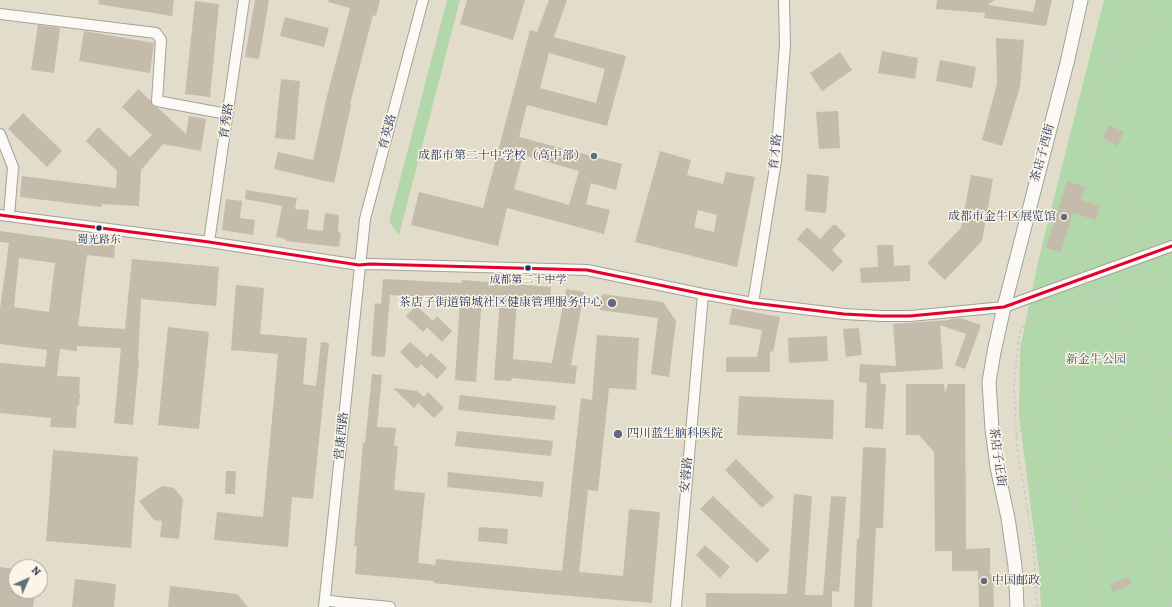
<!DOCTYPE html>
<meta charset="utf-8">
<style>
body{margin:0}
#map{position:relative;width:1172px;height:607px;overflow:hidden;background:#e2dcca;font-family:Alegreya,serif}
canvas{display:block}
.north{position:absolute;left:8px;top:559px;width:40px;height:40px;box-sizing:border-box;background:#fcf5e5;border:1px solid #a2a6af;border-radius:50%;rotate:45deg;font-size:11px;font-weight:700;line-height:16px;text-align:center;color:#1b2f5e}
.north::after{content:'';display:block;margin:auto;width:14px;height:18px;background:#616c84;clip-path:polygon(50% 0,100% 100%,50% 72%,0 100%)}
</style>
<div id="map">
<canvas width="1172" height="607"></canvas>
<div class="north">N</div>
</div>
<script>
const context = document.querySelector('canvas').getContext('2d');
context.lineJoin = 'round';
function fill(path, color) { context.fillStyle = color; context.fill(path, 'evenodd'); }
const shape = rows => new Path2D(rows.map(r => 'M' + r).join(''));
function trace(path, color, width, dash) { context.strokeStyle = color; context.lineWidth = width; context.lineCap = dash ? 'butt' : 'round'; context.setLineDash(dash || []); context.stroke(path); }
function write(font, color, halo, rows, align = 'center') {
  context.font = font + ' Alegreya,"Noto Serif SC",serif'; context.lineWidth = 3; context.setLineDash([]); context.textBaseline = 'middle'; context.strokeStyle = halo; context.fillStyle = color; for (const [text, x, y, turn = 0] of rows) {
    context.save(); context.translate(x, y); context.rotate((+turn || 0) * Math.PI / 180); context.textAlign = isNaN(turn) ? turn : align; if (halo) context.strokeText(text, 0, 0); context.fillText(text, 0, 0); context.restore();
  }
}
fill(shape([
 [447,0,460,0,399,235,389,222],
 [1104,0,1172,0,1172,607,1041,607,1039,571,1019,415,1020,349,1039,258]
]), '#b1d7aa');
fill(shape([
 [99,0,174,0,172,16,98,4],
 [255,0,269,0,259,59,245,57],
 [329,0,380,0,376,16,373,15,350,104,351,105,334,183,274,169,278,152,313,160,327,96,350,8,328,2],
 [467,0,525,0,513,40,460,24],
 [549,0,567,0,554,37,626,56,607,126,527,105,519,137,622,164,616,190,591,183,586,204,610,210,604,234,507,208,498,246,411,225,419,192,483,208,530,30,537,32],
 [549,53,605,69,596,103,540,88],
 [523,155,579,171,569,205,514,189],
 [937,0,994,0,988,5,1033,12,1036,0,1052,0,1046,26,984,18,985,13,936,9],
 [195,1,219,4,210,97,185,94],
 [285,17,329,28,324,47,280,36],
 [38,25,60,28,54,73,31,70],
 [84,31,154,43,150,73,79,61],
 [996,38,1024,40,1020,87,1002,146,982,140,997,84],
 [882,51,918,58,915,79,878,73],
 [840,52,852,70,822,91,810,73],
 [940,60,976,67,972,88,936,81],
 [281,79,300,81,295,140,275,138],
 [138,89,151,101,153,106,158,108,186,134,189,116,206,119,201,151,163,144,141,170,139,206,102,204,101,207,20,197,22,176,116,188,117,171,86,141,98,127,130,157,152,135,122,107],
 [838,111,840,148,819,149,816,112],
 [23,113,62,151,47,167,8,129],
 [1109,125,1124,132,1117,146,1103,138],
 [660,151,691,160,687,175,723,184,726,172,755,177,737,267,635,242],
 [698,210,717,215,714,232,694,227],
 [807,174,829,176,826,213,805,211],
 [971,175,993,179,982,241,945,280,927,263,961,228],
 [1067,181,1085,187,1081,200,1100,206,1096,220,1073,213,1061,252,1046,248],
 [246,190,297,198,295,209,309,210,307,229,323,231,325,213,339,215,338,232,341,233,339,247,286,241,286,239,276,237,282,206,245,199],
 [226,199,242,201,240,218,255,220,253,235,222,230],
 [833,225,836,225,846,235,832,250,843,261,833,272,797,239,807,227,820,239],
 [0,231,79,242,79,241,115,245,114,258,87,255,78,326,125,329,132,259,219,267,216,306,141,299,138,359,139,360,133,425,114,423,121,348,77,346,77,351,60,349,57,376,80,377,79,394,80,394,79,406,77,406,76,428,50,427,51,418,0,413,0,363,45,367,47,350,0,344,0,309,9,243,0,242],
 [19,258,55,263,49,312,14,307],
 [877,245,893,245,894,266,910,265,910,281,861,283,860,268,878,267],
 [383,279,461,283,462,280,551,287,550,303,517,300,513,359,552,363,566,289,584,292,571,365,577,366,575,384,512,378,511,381,494,380,500,299,482,297,476,382,455,380,460,299,390,295,385,357,371,356,375,303,381,304],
 [236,285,264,288,260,334,307,338,303,384,316,386,321,342,329,343,313,499,292,497,288,547,214,540,217,512,263,517,278,354,231,350],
 [602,294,663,302,676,321,669,377,651,374,658,318,600,310],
 [416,305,433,321,437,316,452,331,442,342,427,327,423,332,406,316],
 [732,308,780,317,773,352,770,351,770,372,726,372,726,357,757,357,762,330,729,324],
 [960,318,981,325,965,369,955,365,966,334,940,325,943,369,880,373,881,384,886,384,883,429,865,428,867,383,859,382,860,364,896,366,893,324,950,320,950,319],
 [168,327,209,332,199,429,158,425],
 [859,328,862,355,846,357,843,329],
 [597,335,639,338,636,390,609,388,598,491,588,490,579,572,623,576,629,509,660,512,652,603,501,590,434,583,434,581,355,574,357,546,354,546,363,443,365,443,372,374,382,375,377,427,396,428,394,446,398,446,394,490,425,493,418,563,435,565,436,559,562,571,581,398,592,400],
 [827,336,828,361,789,363,788,338],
 [410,342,427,357,431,353,447,368,437,379,421,364,417,369,400,352],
 [906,384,944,384,945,393,948,384,965,384,966,549,990,548,990,575,993,575,994,607,979,607,978,571,952,571,952,551,935,551,934,452,919,435,906,435],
 [393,388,417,391,424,397,428,392,444,408,434,418,418,403,414,408],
 [460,395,556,406,554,420,458,410],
 [739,396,834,400,833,439,737,435],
 [457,431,553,441,551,456,455,446],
 [863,447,886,448,883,528,876,528,872,607,854,607,857,539,859,539],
 [53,450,138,457,131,548,46,541],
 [736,459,774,497,762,508,725,470],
 [226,471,236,471,235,494,225,494],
 [448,472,544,482,542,497,447,487],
 [162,486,174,488,183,499,179,539,160,537,162,521,154,520,139,501],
 [794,494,812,496,805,595,823,595,831,496,846,497,839,592,832,591,832,607,706,607,706,593,787,594],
 [713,496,770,550,757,563,700,509],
 [479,527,508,529,507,544,478,541],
 [705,545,730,567,720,578,696,555],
 [0,567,16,569,16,591,35,591,33,607,0,607],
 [1129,577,1132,584,1113,592,1110,584],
 [75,579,116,584,114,607,72,607],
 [170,586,237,594,248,607,168,607]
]), '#c5bbab');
const minor = shape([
 [0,14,156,33,161,40,157,101,227,114],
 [0,134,13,167,9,216],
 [0,215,209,242,359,265,370,264,587,270,703,294,753,303,844,314,881,316,910,316,1004,307,1172,246],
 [209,242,244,0],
 [753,303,776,161,785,45,784,0],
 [325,600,338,602,390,607],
 [324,607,365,219,423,0],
 [676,607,703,294]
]);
const major = shape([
 [1017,607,1015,566,1008,518,997,467,992,429,989,382,994,352,1004,307,1067,63,1081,0]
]);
trace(minor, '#a2a19c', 12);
trace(major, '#a2a19c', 15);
trace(shape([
 [1106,68,1124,61,1134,52,1138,38,1148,26,1160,19,1172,16],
 [1106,68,1148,0],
 [1112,184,1130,199,1142,211,1150,227,1155,242],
 [1133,235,1132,226,1110,182,1098,152,1094,134,1094,119,1106,68,1106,54,1109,38,1114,27,1122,16,1138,0],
 [1102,293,1119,314,1135,338,1150,367,1172,433],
 [1067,336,1064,385,1065,431,1070,484,1075,513,1081,528,1088,540,1100,551,1114,561,1159,577,1164,584,1172,606],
 [1016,437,1052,391,1065,378],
 [1028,514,1040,487,1065,443],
 [1155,575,1166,553,1172,528],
 [1036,584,1049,583,1066,530,1074,507,1086,483,1099,462,1118,433,1144,400,1156,385,1172,371],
 [1037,607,1034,550,1023,482,1017,449,1014,386,1019,337,1021,329,1038,316,1155,275,1172,272],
 [1098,607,1093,564,1097,532,1106,514,1116,501,1132,487,1149,480,1172,476]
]), '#c9c9c8', 1.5, [3, 3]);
trace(minor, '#fbfaf7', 10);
trace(major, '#fbfaf7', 13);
trace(shape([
 [1067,336,1068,322,1071,315,1075,313,1090,316,1094,314,1096,308,1080,265,1082,261,1086,256,1128,241,1133,235]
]), '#c9c9c8', 1.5, [3, 3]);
trace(shape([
 [0,215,209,242,359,265,370,264,587,270,703,294,753,303,844,314,881,316,910,316,1004,307,1172,246]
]), '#e4002b', 3);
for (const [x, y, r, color] of [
 [594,156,4,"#616c84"],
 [1064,217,4,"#616c84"],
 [99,228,3.5,"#1b2f5e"],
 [528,268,3.5,"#1b2f5e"],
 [612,303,5,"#616c84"],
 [618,434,5,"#616c84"],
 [984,581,4,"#616c84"]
]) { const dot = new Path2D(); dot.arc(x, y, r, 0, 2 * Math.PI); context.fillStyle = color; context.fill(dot); trace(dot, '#fcf5e5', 1.5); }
write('11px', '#1b2f5e', '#fcf5e5', [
 ["蜀光路东",99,240],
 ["成都第二十中学",528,280]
]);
write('12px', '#1b2f5e', '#fcf5e5', [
 ["育秀路",227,121,-82],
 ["育英路",388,132,-75],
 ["育才路",776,152,-84],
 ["茶店子西街",1043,153,-75],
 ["营康西路",342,436,-84],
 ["茶店子正街",997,457,82],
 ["安蓉路",687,475,-85]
]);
write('12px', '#1b2f5e', '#fcf5e5', [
 ["成都市第二十中学校（高中部）",586,156],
 ["成都市金牛区展览馆",1056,217],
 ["茶店子街道锦城社区健康管理服务中心",603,303],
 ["四川蓝生脑科医院",627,434,"left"],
 ["中国邮政",992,581,"left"]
], 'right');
write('12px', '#36586a', '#fcf5e5', [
 ["新金牛公园",1096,360]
]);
</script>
